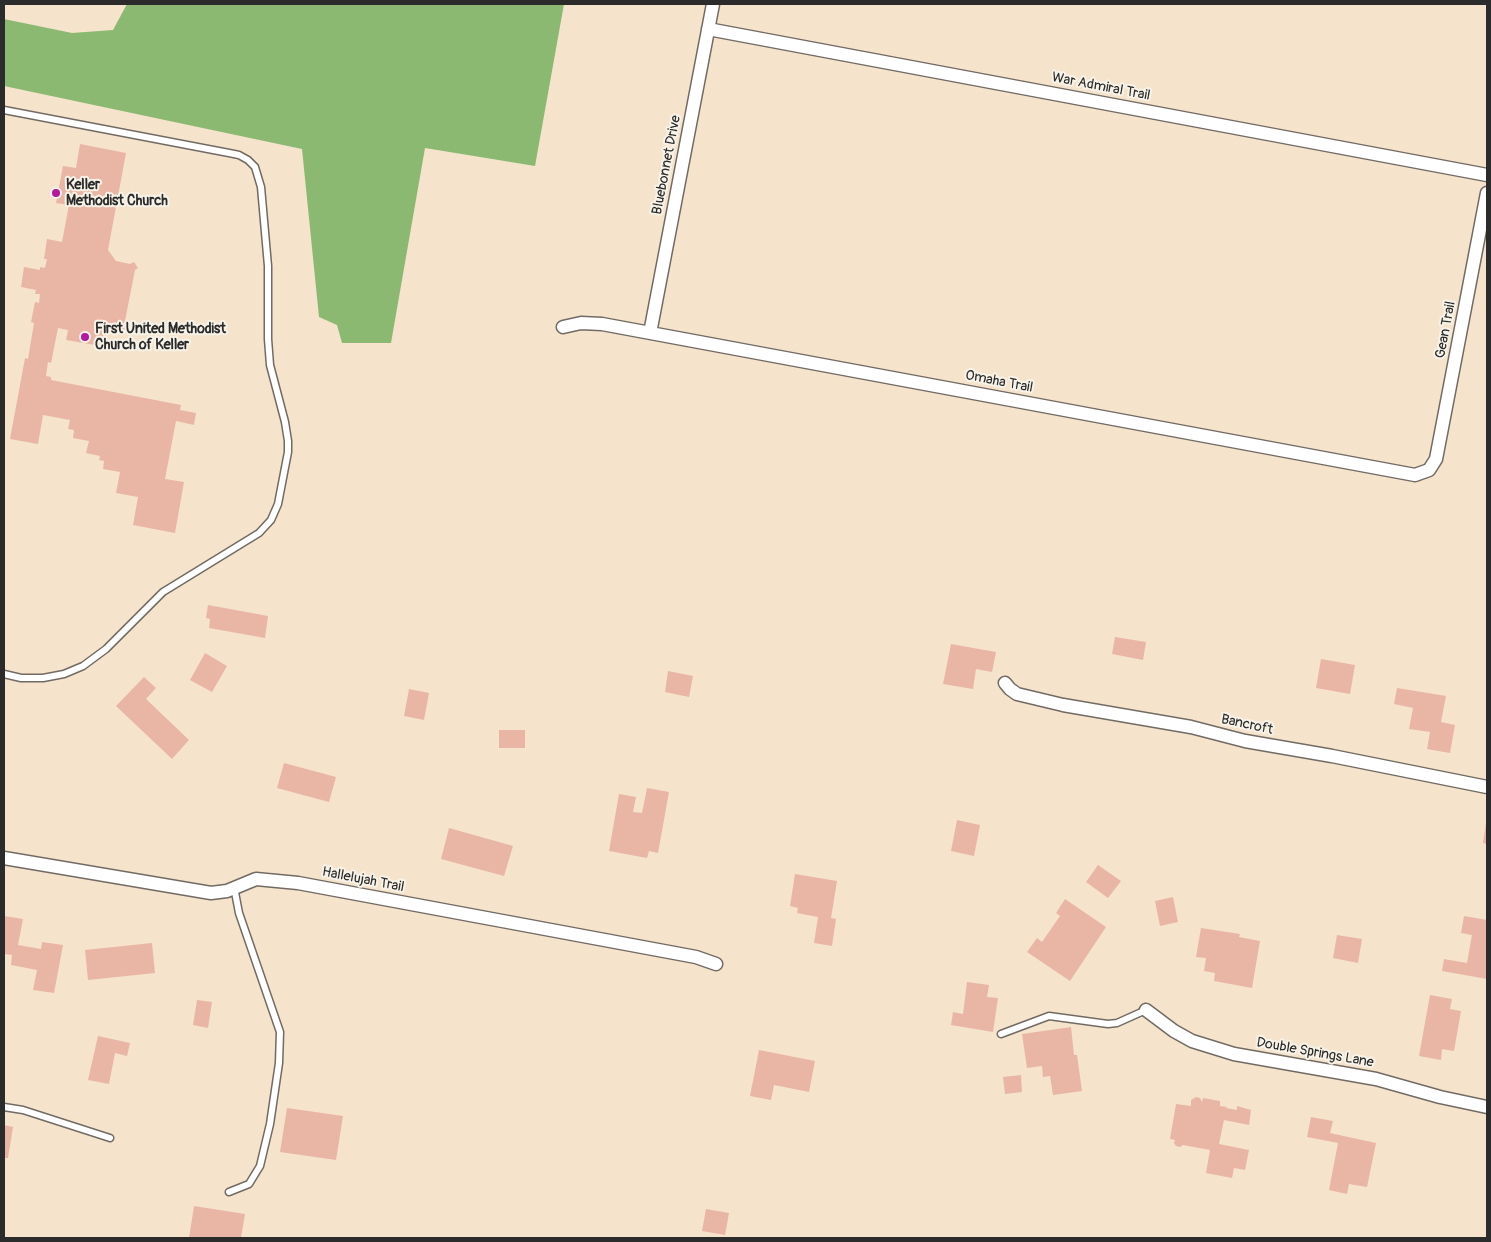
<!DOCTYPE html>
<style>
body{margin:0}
#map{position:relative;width:1491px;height:1242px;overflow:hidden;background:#f5e3cc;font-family:Pangolin,sans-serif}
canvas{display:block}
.frame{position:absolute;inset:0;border:5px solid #2b2b2b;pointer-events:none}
</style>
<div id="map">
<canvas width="1491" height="1242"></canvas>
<div class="frame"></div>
</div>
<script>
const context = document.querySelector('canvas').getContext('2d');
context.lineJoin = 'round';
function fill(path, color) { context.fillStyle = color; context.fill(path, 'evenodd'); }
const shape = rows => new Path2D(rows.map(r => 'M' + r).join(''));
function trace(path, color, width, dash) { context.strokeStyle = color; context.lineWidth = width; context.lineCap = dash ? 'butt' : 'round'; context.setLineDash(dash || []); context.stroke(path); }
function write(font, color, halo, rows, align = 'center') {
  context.font = font + ' Pangolin,sans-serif'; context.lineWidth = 4; context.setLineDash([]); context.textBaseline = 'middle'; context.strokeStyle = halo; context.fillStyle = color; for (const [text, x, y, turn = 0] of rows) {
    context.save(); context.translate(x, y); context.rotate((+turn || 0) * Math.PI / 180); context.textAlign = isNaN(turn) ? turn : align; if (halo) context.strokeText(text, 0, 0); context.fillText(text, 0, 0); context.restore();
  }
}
fill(shape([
 [127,4,564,4,535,166,425,148,391,343,342,343,337,325,319,317,302,149,4,86,4,19,72,33,113,30]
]), '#8bb972');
fill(shape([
 [80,144,126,153,108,250,116,261,130,264,134,262,138,268,135,270,124,326,126,328,121,332,119,329,103,326,102,334,107,341,101,346,66,340,68,330,58,328,51,363,48,362,46,376,51,377,51,380,181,405,180,410,196,413,194,425,176,421,165,479,184,482,175,533,133,525,138,497,116,493,120,472,103,469,104,461,99,460,100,456,86,453,89,441,73,438,74,430,68,429,70,420,43,415,38,444,10,439,25,358,28,359,34,323,31,322,35,302,39,303,40,294,35,294,36,290,21,287,24,267,40,270,40,267,45,268,47,259,44,259,47,239,62,242,69,205,56,203,63,166,76,168],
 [208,605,268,616,265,638,209,628,210,619,206,618],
 [1115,637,1146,642,1143,660,1112,654],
 [951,644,996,652,992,672,976,669,973,689,943,684],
 [205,653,227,666,212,692,190,680],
 [1321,659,1355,665,1350,694,1316,688],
 [668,671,693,676,689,697,665,692],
 [144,677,156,688,146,699,189,740,172,759,116,706],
 [1397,688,1446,696,1441,722,1455,725,1450,753,1427,749,1430,732,1409,729,1413,708,1394,704],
 [409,689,429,693,424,720,404,716],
 [499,730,525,730,525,748,499,748],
 [284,763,336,777,329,802,277,788],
 [647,788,669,792,658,853,649,851,647,858,609,851,619,794,636,797,633,812,642,813],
 [957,820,980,825,974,856,951,851],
 [1486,823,1487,823,1487,844,1483,843],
 [449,828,513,846,504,876,441,859],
 [1098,865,1121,881,1108,898,1086,882],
 [795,874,837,881,831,918,836,919,832,946,814,943,818,917,797,913,798,908,790,906],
 [1173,897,1178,922,1160,926,1155,901],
 [1065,899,1106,927,1070,981,1027,952,1037,938,1042,942,1060,916,1056,913],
 [4,916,23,919,18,945,41,949,42,942,63,945,54,993,33,990,37,970,11,965,12,955,4,954],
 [1464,916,1487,920,1487,979,1442,971,1444,959,1467,963,1472,935,1461,933],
 [1201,928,1240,934,1239,937,1260,941,1252,988,1214,981,1215,973,1204,971,1206,958,1196,957],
 [1337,935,1362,939,1358,963,1333,958],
 [152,943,155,973,88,980,85,950],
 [967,982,989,985,987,997,998,998,993,1032,951,1025,953,1012,963,1014],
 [1430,995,1452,999,1450,1009,1461,1011,1454,1051,1442,1049,1441,1060,1419,1056],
 [197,1000,212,1002,208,1028,193,1025],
 [1071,1027,1074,1055,1077,1055,1082,1091,1053,1095,1050,1076,1043,1077,1042,1066,1027,1068,1022,1034],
 [98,1036,130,1043,127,1056,115,1053,109,1084,88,1080],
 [759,1050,815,1061,809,1092,774,1085,771,1100,750,1096],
 [1021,1075,1022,1092,1005,1094,1003,1077],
 [1196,1097,1200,1098,1202,1102,1203,1098,1220,1101,1220,1106,1227,1107,1226,1108,1237,1110,1237,1106,1251,1110,1249,1125,1224,1120,1219,1144,1249,1150,1245,1170,1234,1168,1232,1178,1206,1173,1210,1150,1183,1145,1180,1147,1176,1146,1174,1143,1175,1140,1170,1139,1176,1104,1191,1106,1191,1100],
 [287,1108,343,1116,336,1160,280,1152],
 [1311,1117,1333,1121,1330,1133,1376,1143,1367,1187,1349,1184,1347,1194,1329,1190,1338,1143,1307,1137],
 [4,1125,13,1127,8,1158,4,1158],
 [194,1206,245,1214,241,1238,189,1238],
 [706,1209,729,1213,725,1235,702,1231]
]), '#e9b6a6');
const service = shape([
 [4,110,229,153,239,155,248,160,255,167,261,187,268,266,268,339,270,365,285,422,288,441,288,452,278,504,271,520,259,533,163,592,106,649,83,666,64,674,43,678,21,678,4,674],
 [1001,1034,1049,1016,1108,1024,1117,1023,1146,1010],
 [4,1107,23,1110,110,1138],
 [229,1192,249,1184,260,1166,270,1124,279,1063,280,1032,239,913,234,887]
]);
const minor = shape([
 [708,29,1487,175],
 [563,327,581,323,602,324,1415,475,1429,470,1436,459,1487,193],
 [650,333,713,4],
 [1005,683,1010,689,1017,694,1063,705,1191,727,1245,741,1332,756,1487,787],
 [4,858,211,893,227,891,256,879,298,883,696,957,716,964],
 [1146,1010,1174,1031,1192,1041,1234,1054,1376,1079,1440,1097,1487,1107]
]);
trace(service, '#726b63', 9);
trace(minor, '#726b63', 15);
trace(service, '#fff', 6);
trace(minor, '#fff', 12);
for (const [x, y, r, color] of [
 [56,193,5,"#b5179e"],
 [85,337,5,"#b5179e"]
]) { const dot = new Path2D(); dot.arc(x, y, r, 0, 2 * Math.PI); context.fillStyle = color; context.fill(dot); trace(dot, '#f7f3e8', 2); }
write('14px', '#2b2b2b', '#f7f3e8', [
 ["War Admiral Trail",1101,87,11],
 ["Bluebonnet Drive",667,165,-79],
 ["Gean Trail",1446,330,-79],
 ["Omaha Trail",999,382,11],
 ["Bancroft",1247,725,12],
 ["Hallelujah Trail",363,880,11],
 ["Double Springs Lane",1315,1053,10]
]);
write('bold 14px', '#2b2b2b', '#f7f3e8', [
 ["Keller",66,185],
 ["Methodist Church",66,201],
 ["First United Methodist",95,329],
 ["Church of Keller",95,345]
], 'left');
</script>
